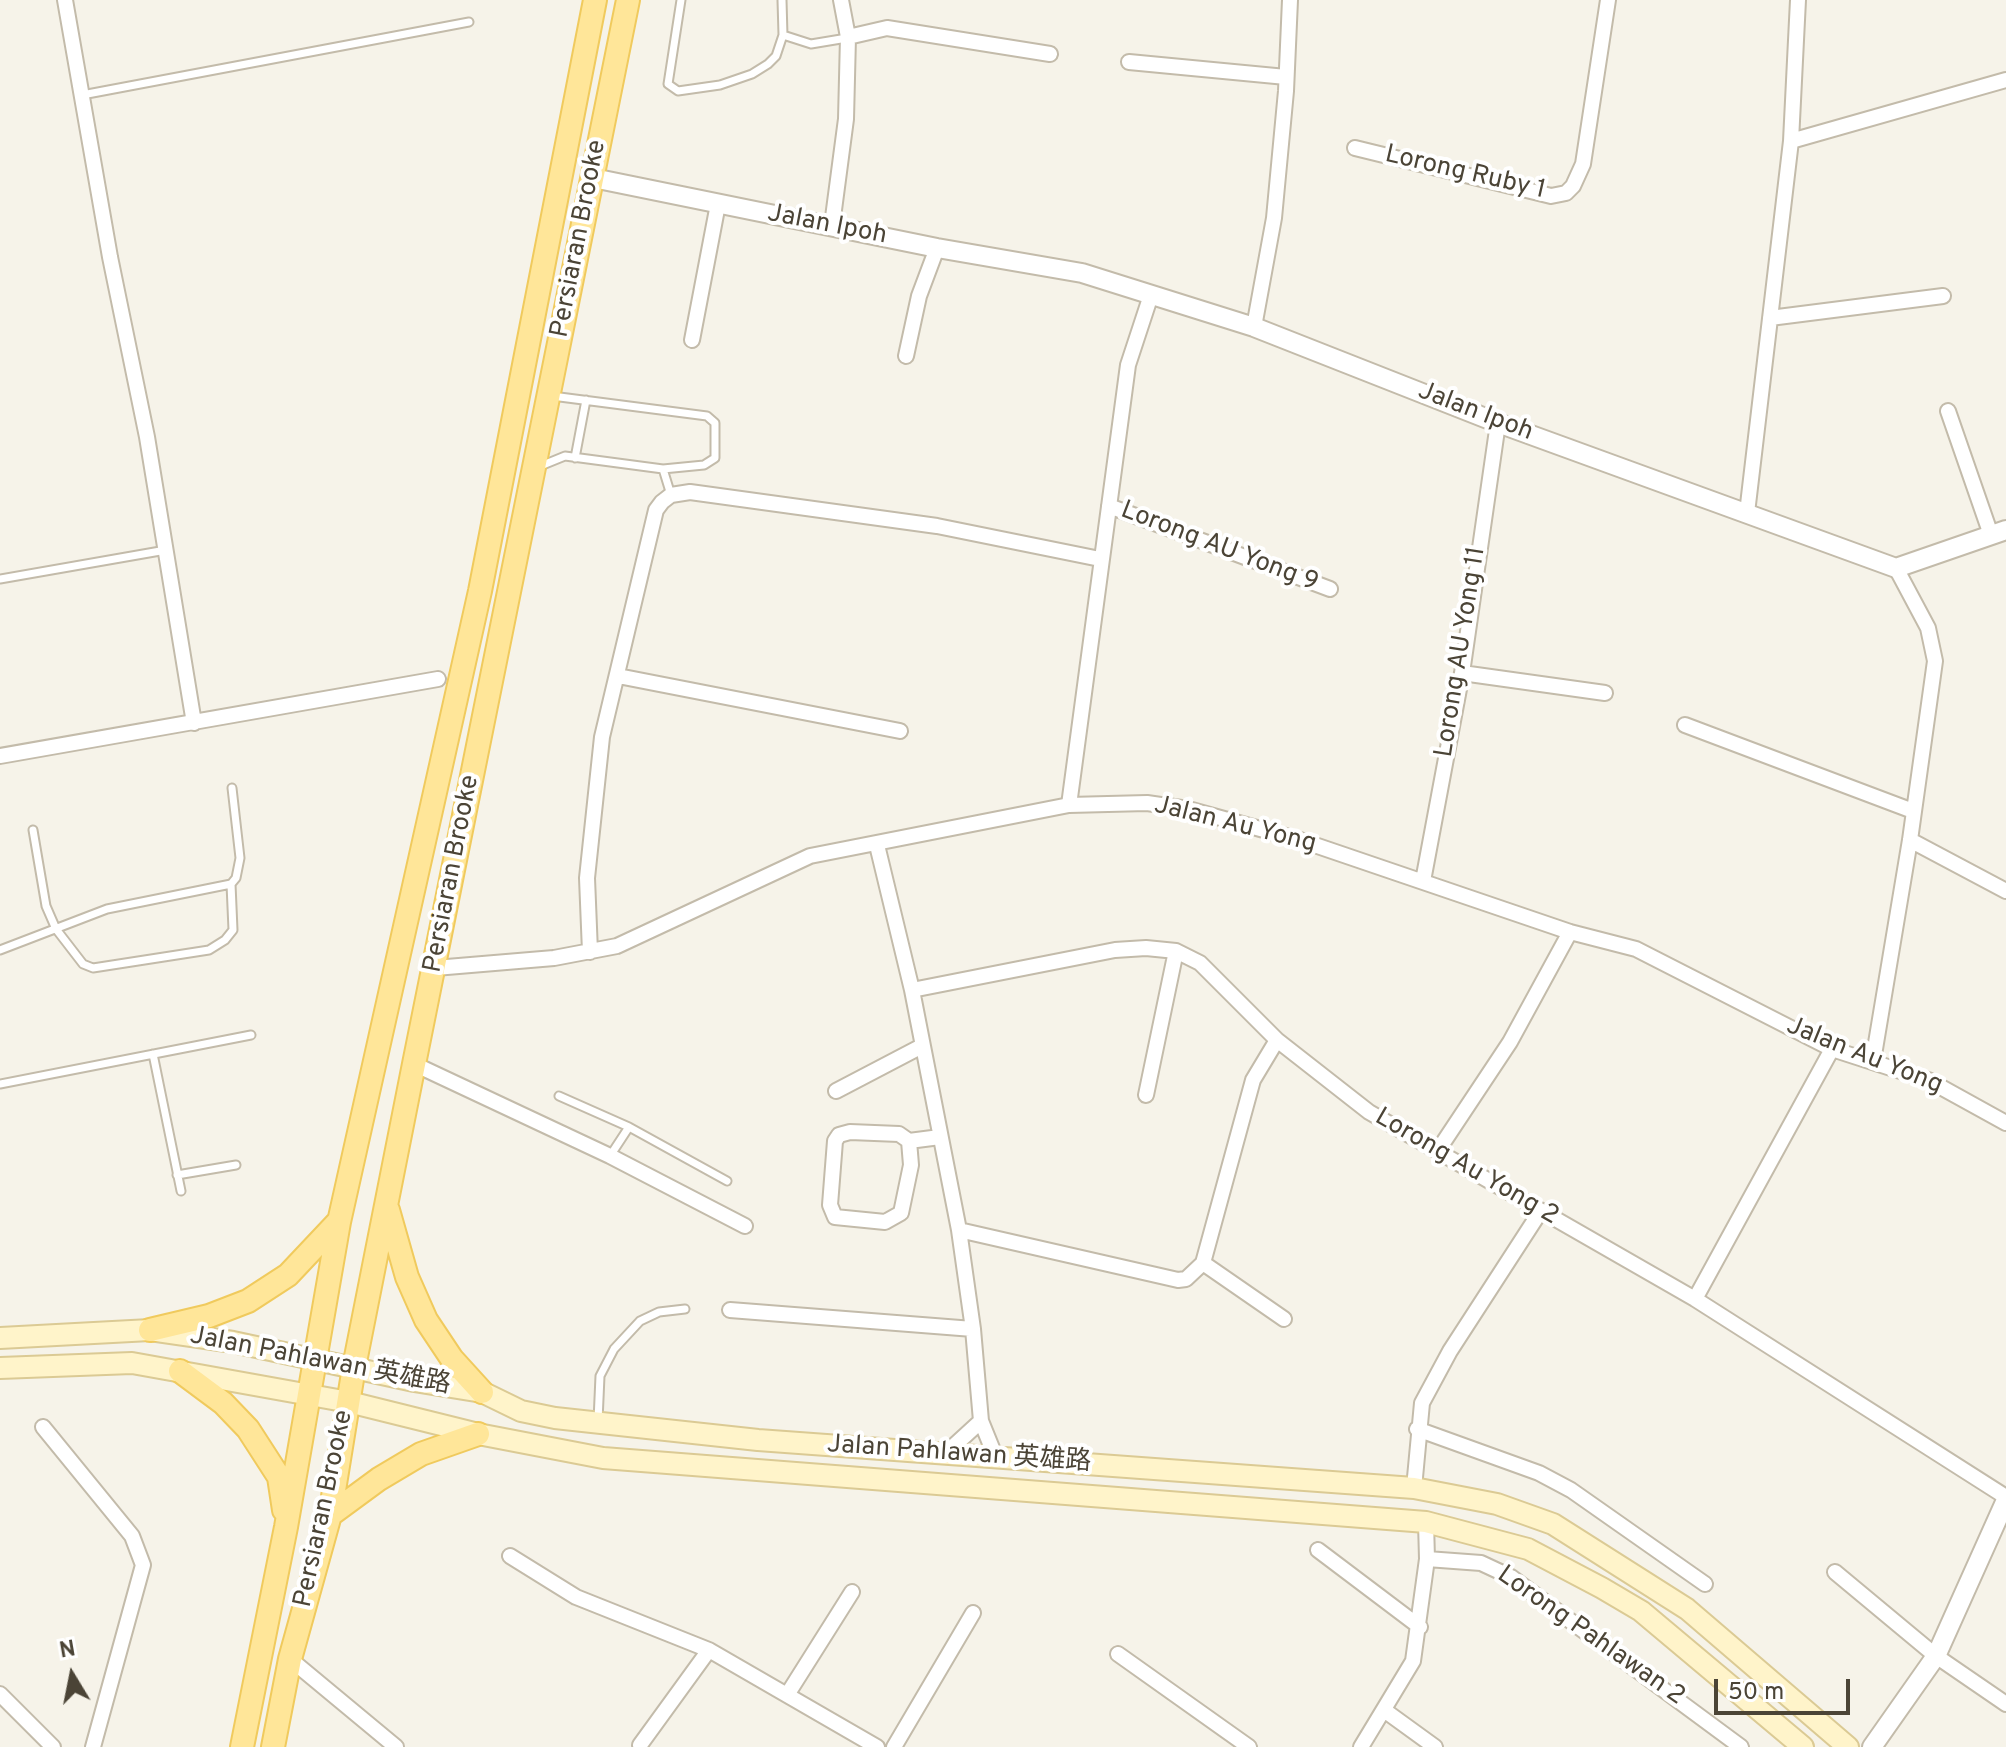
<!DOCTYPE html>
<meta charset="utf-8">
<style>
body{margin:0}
#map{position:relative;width:2006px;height:1747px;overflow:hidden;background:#f6f3e9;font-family:Overpass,sans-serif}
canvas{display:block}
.north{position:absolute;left:32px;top:1635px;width:80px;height:80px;-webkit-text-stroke:6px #fff;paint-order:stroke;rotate:350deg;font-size:22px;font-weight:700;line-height:32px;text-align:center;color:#4b4436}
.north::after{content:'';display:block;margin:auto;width:28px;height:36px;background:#4b4436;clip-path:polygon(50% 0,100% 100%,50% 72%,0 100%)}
.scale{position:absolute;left:1714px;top:1679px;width:136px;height:36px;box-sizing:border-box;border:4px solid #4b4436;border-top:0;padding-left:10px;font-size:24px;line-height:28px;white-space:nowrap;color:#4b4436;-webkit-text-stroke:6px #fff;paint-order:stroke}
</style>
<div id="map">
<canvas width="2006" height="1747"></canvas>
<div class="north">N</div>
<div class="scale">50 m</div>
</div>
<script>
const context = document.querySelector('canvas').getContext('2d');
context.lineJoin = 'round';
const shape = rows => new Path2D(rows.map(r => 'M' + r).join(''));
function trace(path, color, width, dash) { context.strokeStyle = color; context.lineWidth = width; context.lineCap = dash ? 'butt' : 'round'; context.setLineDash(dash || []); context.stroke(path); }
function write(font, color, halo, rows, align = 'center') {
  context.font = font + ' Overpass,"Noto Sans SC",sans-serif'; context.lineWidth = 8; context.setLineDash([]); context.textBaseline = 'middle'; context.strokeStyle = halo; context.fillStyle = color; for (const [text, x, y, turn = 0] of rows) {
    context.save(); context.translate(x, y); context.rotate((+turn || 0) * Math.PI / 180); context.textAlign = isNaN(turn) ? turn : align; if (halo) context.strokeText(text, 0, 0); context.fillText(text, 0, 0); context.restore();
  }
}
const service = shape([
 [681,0,668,84,678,91,720,85,752,74,768,64,776,56,783,35,782,0],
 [783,35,811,44,847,38],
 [82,95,469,22],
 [575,458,586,400],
 [538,467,565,456,663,469,704,465,715,458,715,423,707,416,552,396],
 [663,469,671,495],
 [0,579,166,550],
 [33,830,46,906,56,929,83,964,93,968,209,950,225,940,233,930,231,884],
 [0,950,107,909,231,884,236,878,240,858,232,788],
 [153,1054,181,1191],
 [0,1084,251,1035],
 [559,1096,629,1127,727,1181],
 [610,1156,629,1127],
 [177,1175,236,1165],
 [598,1421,600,1376,614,1349,640,1321,659,1312,685,1309]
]);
const minor = shape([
 [65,0,110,257,147,437,194,723],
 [848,37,887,28,1050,54],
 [1129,62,1286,77],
 [1791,141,2006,80],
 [1355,148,1551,196,1566,193,1573,186,1583,164,1608,0],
 [832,225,846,119,848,37,841,0],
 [1770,318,1943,296],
 [1254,327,1274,218,1286,91,1290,0],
 [692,340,718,204],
 [906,356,919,296,937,248],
 [1948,411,1991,535],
 [1109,506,1330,589],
 [1747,513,1791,141,1798,0],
 [1462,673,1605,693],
 [618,676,900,731],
 [1685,725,1913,811],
 [0,756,438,679],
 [1069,805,1128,365,1151,295],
 [1910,840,2006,891],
 [877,845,912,990,959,1230,973,1329,981,1421,996,1458],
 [1423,881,1462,673,1498,423],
 [590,952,587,878,602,737,656,510,662,502,671,495,690,492,937,526,1100,559],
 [435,968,554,958,617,946,810,856,1069,805,1147,803,1188,809,1300,840,1570,932,1636,949,1832,1049,1928,1080,2006,1123],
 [912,990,1115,950,1146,948,1176,951,1200,963,1277,1040,1369,1112,1695,1299,2006,1497],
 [1873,1061,1910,840,1935,661,1928,628,1896,568],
 [414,1064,610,1156,745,1226],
 [836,1091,922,1046],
 [1146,1095,1176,951],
 [909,1141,911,1165,901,1213,885,1222,835,1217,830,1205,835,1141,839,1135,850,1132,899,1134,909,1141,940,1137],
 [1439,1149,1510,1042,1570,932],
 [959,1230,1178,1280,1186,1279,1203,1263,1253,1080,1277,1040],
 [1203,1263,1284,1319],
 [1695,1299,1832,1049],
 [730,1310,973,1329],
 [43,1427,132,1536,143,1565,93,1747],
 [1417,1429,1539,1473,1571,1490,1705,1584],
 [945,1454,981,1421],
 [1414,1488,1422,1403,1450,1351,1540,1212],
 [1318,1550,1420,1627],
 [510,1556,576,1597,709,1650,877,1747],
 [1427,1559,1481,1563,1511,1577,1741,1747],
 [1835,1572,1936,1656,2006,1704],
 [1118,1654,1249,1747],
 [290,1659,396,1747],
 [0,1694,53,1747],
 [787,1695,852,1592],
 [1384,1710,1435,1747],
 [640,1745,709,1650],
 [894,1747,973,1613],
 [1361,1747,1413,1661,1427,1559,1426,1522]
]);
const tertiary = shape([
 [593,178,937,248,1082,273,1254,327,1498,423,1896,568,2006,530],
 [1872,1747,1936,1656,2006,1500]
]);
const secondary = shape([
 [0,1338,150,1330,233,1342,414,1381,482,1392,521,1411,555,1418,758,1440,1414,1488,1497,1504,1553,1524,1687,1609,1848,1747],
 [0,1368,132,1363,349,1402,478,1434,603,1458,1426,1522,1528,1549,1602,1588,1641,1611,1803,1747]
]);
const primary = shape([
 [388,1210,407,1277,426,1320,452,1359,482,1392],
 [150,1330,209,1316,248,1301,288,1275,338,1222],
 [180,1371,223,1403,248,1429,279,1477,284,1510],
 [330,1515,379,1479,421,1454,478,1434],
 [242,1747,286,1527,339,1222,480,591,595,0],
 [273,1747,290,1659,330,1515,354,1367,414,1064,628,0]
]);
trace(service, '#c3bbaa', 11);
trace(minor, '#c3bbaa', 18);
trace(tertiary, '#c3bbaa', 22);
trace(secondary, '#dbca94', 24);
trace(primary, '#f0ca5d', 26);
trace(service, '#fff', 7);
trace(minor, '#fff', 14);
trace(tertiary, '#fff', 18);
trace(secondary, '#fff4ca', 20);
trace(primary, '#ffe699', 22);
write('26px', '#4b4436', '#fff', [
 ["Lorong Ruby 1",1465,174,13],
 ["Jalan Ipoh",827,226,11],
 ["Persiaran Brooke",580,239,-79],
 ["Jalan Ipoh",1475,413,21],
 ["Lorong AU Yong 9",1219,548,21],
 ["Lorong AU Yong 11",1462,652,-81],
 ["Jalan Au Yong",1235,826,14],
 ["Persiaran Brooke",453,874,-79],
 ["Jalan Au Yong",1864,1057,22],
 ["Lorong Au Yong 2",1466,1168,30],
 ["Jalan Pahlawan 英雄路",320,1362,11],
 ["Jalan Pahlawan 英雄路",959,1455,4],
 ["Persiaran Brooke",325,1509,-78],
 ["Lorong Pahlawan 2",1590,1637,35]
]);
</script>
